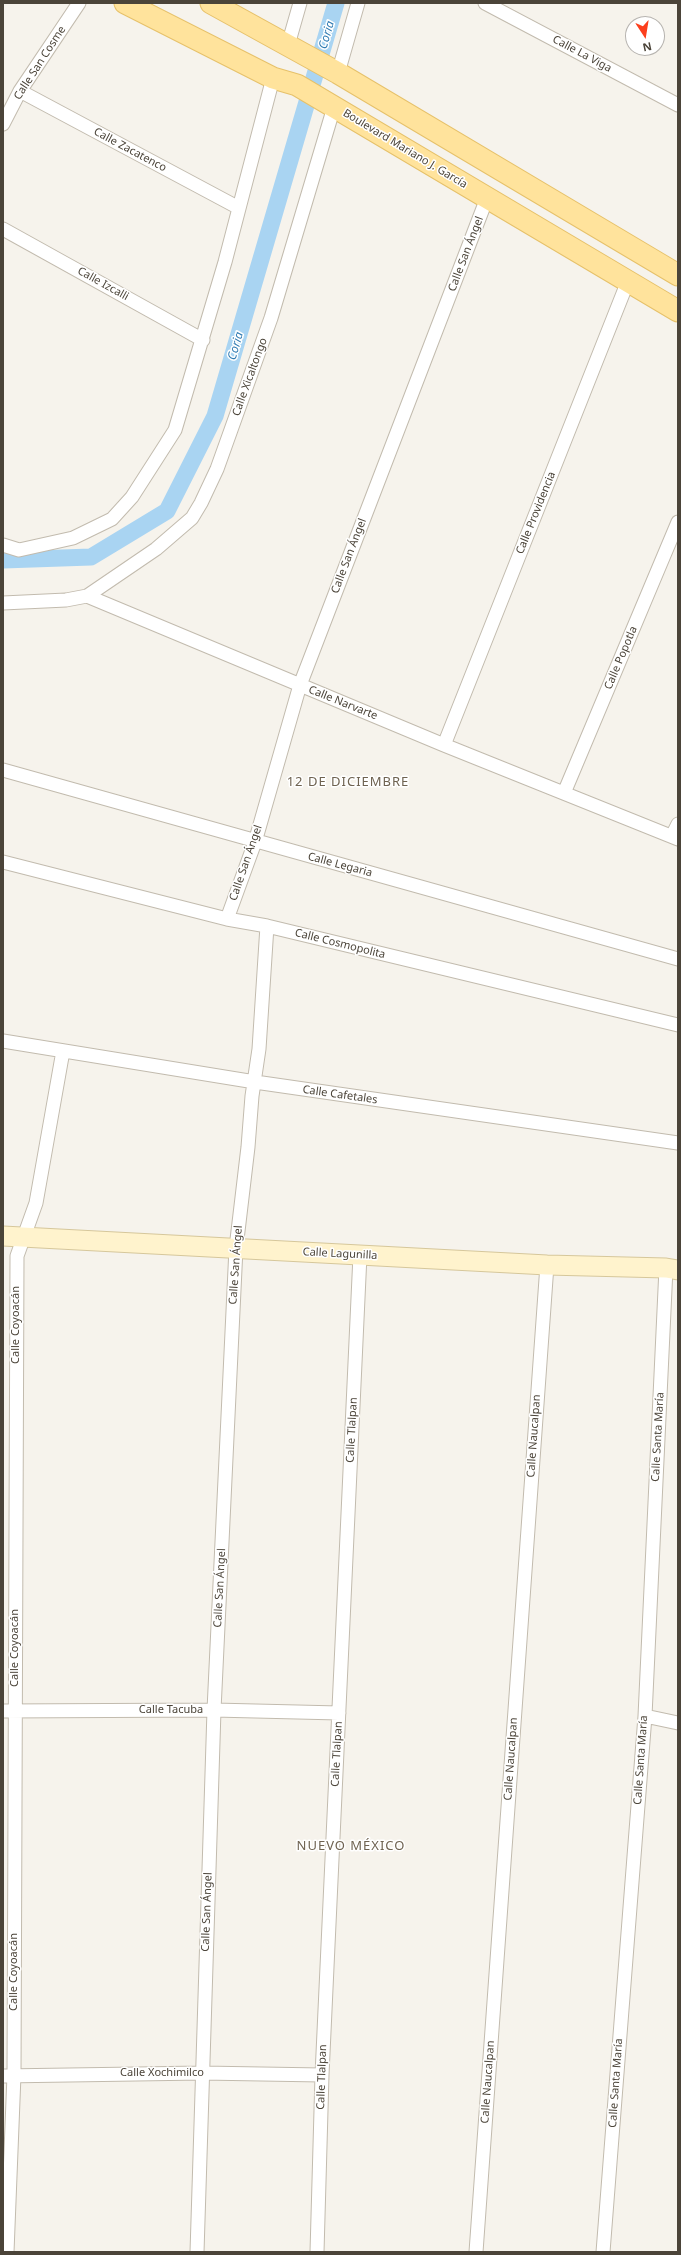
<!DOCTYPE html>
<meta charset="utf-8">
<style>
body{margin:0}
#map{position:relative;width:681px;height:2255px;overflow:hidden;background:#f6f3ec;font-family:"Noto Sans",sans-serif}
canvas{display:block}
.frame{position:absolute;inset:0;border:4px solid #4b4439;pointer-events:none}
.north{position:absolute;left:625px;top:16px;width:40px;height:40px;box-sizing:border-box;background:#fff;border:1px solid #b7b4b0;border-radius:50%;rotate:168deg;font-size:11px;font-weight:700;line-height:16px;text-align:center;color:#4b4439}
.north::after{content:'';display:block;margin:auto;width:14px;height:18px;background:#fc3f1d;clip-path:polygon(50% 0,100% 100%,50% 72%,0 100%)}
</style>
<div id="map">
<canvas width="681" height="2255"></canvas>
<div class="frame"></div>
<div class="north">N</div>
</div>
<script>
const context = document.querySelector('canvas').getContext('2d');
context.lineJoin = 'round';
const shape = rows => new Path2D(rows.map(r => 'M' + r).join(''));
function trace(path, color, width, dash) { context.strokeStyle = color; context.lineWidth = width; context.lineCap = dash ? 'butt' : 'round'; context.setLineDash(dash || []); context.stroke(path); }
function write(font, color, halo, rows, align = 'center') {
  context.font = font + ' "Noto Sans",sans-serif'; context.lineWidth = 3; context.setLineDash([]); context.textBaseline = 'middle'; context.strokeStyle = halo; context.fillStyle = color; for (const [text, x, y, turn = 0] of rows) {
    context.save(); context.translate(x, y); context.rotate((+turn || 0) * Math.PI / 180); context.textAlign = isNaN(turn) ? turn : align; if (halo) context.strokeText(text, 0, 0); context.fillText(text, 0, 0); context.restore();
  }
}
trace(shape([
 [3,560,91,557,167,511,215,416,336,3]
]), '#a9d4f2', 17);
const street = shape([
 [485,3,678,105],
 [288,45,300,3],
 [338,73,358,3],
 [20,91,239,208],
 [3,124,20,91,79,3],
 [3,229,203,340],
 [3,545,19,550,73,538,112,519,132,497,175,430,225,262,273,78],
 [87,596,156,549,192,518,201,503,217,469,271,318,334,107],
 [3,603,66,600,87,596,444,745,678,839],
 [444,745,628,281],
 [3,770,678,959],
 [564,793,678,522],
 [672,836,678,824],
 [3,862,227,919,267,926,678,1025],
 [227,919,255,842,300,685,487,198],
 [3,1041,255,1082,678,1143],
 [3,1711,214,1710,339,1713],
 [645,1716,678,1723],
 [3,2076,202,2073,322,2075],
 [7,2252,14,2075,17,1256,36,1203,63,1051],
 [197,2252,214,1710,236,1248,248,1147,252,1096,259,1049,267,926],
 [317,2252,322,2075,360,1255],
 [476,2252,547,1265],
 [603,2252,645,1716,666,1268]
]);
const secondary = shape([
 [3,1236,547,1265,666,1268,678,1270]
]);
const primary = shape([
 [125,3,273,78,297,85,678,311],
 [211,3,338,73,678,275]
]);
trace(street, '#c2bbae', 15);
trace(secondary, '#d6c79b', 21);
trace(primary, '#e6c16a', 23);
trace(street, '#fff', 13);
trace(secondary, '#fff3cd', 19);
trace(primary, '#ffe39c', 21);
write('11px', '#4b4439', '#fff', [
 ["Calle La Viga",582,54,28],
 ["Calle San Cosme",40,63,-57],
 ["Boulevard Mariano J. García",405,149,31],
 ["Calle Zacatenco",130,150,28],
 ["Calle San Ángel",466,254,-69],
 ["Calle Izcalli",103,284,29],
 ["Calle Xicaltongo",250,377,-70],
 ["Calle Providencia",536,513,-68],
 ["Calle San Ángel",349,556,-69],
 ["Calle Popotla",621,658,-67],
 ["Calle Narvarte",343,703,22],
 ["Calle San Ángel",246,863,-71],
 ["Calle Legaria",340,865,15],
 ["Calle Cosmopolita",340,944,14],
 ["Calle Cafetales",340,1095,8],
 ["Calle Lagunilla",340,1254,3],
 ["Calle San Ángel",236,1265,-86],
 ["Calle Coyoacán",16,1325,-90],
 ["Calle Tlalpan",352,1430,-87],
 ["Calle Naucalpan",534,1436,-86],
 ["Calle Santa María",658,1437,-87],
 ["Calle San Ángel",220,1588,-87],
 ["Calle Coyoacán",15,1648,-90],
 ["Calle Tacuba",171,1710],
 ["Calle Tlalpan",337,1754,-87],
 ["Calle Naucalpan",511,1759,-86],
 ["Calle Santa María",641,1760,-86],
 ["Calle San Ángel",207,1912,-88],
 ["Calle Coyoacán",14,1972,-90],
 ["Calle Xochimilco",162,2073],
 ["Calle Tlalpan",322,2077,-88],
 ["Calle Naucalpan",488,2082,-86],
 ["Calle Santa María",616,2083,-86]
]);
write('italic 12px', '#2e7ab2', '#fff', [
 ["Coria",327,35,-74],
 ["Coria",236,346,-74]
]);
context.letterSpacing = '1px';
write('13px', '#6e6250', '#fff', [
 ["12 DE DICIEMBRE",348,782],
 ["NUEVO MÉXICO",351,1846]
]);
context.letterSpacing = '0px';
</script>
